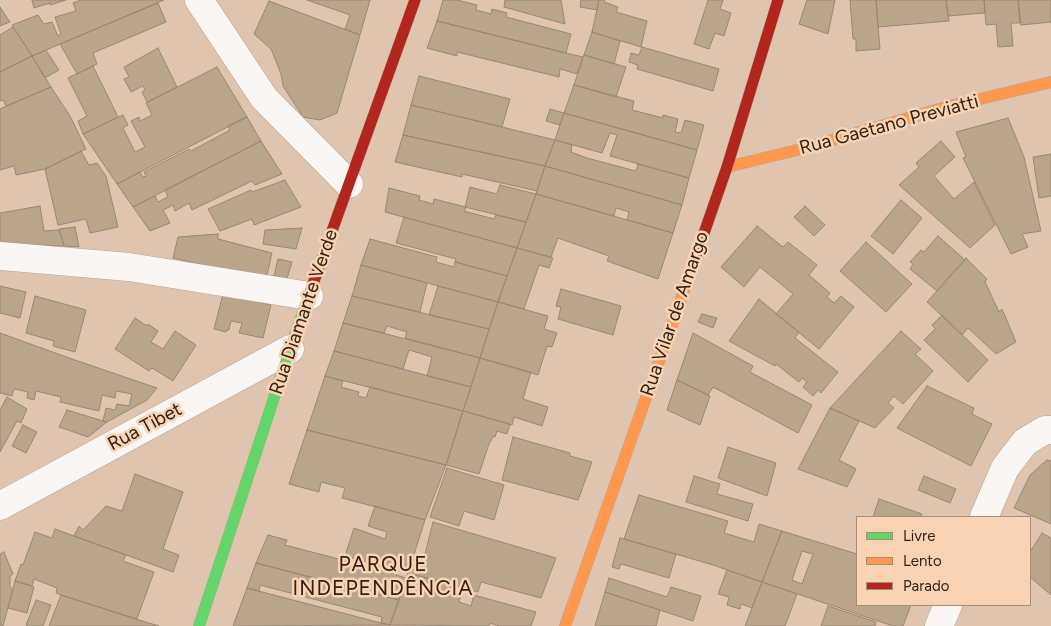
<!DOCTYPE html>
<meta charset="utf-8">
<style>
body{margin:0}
#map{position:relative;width:1051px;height:626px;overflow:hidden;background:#dfc5b0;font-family:Figtree,sans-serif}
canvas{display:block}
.legend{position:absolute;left:856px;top:516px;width:175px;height:90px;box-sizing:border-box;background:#f9d3b3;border:1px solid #aa8c73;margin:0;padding:6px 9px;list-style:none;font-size:15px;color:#332212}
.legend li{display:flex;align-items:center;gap:10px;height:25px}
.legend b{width:25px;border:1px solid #aa8c73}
</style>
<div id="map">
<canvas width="1051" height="626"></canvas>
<ul class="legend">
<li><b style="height:6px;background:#63d668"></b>Livre</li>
<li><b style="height:6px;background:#ff974d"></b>Lento</li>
<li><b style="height:6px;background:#b3261e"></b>Parado</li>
</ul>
</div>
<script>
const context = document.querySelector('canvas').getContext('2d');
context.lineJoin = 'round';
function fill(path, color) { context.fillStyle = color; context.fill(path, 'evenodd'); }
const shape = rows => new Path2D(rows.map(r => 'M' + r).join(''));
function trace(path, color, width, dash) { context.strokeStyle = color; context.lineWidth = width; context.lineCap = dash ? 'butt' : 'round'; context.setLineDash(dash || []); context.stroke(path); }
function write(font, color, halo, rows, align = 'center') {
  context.font = font + ' Figtree,sans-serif'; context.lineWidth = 5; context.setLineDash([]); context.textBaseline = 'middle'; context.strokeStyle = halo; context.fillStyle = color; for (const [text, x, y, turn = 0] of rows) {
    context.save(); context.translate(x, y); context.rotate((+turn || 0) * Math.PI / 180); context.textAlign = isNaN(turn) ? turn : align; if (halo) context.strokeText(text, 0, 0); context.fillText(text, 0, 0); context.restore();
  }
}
const building = shape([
 [32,0,66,0,50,5,50,3,34,8,32,0],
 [81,0,164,0,32,56,12,25,38,15,44,24,52,22,58,36,61,34,55,17,76,11,73,3,81,0],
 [307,0,370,0,360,35,345,29,350,15,307,0],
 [443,0,457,0,477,5,476,10,491,14,492,9,507,13,506,17,571,34,566,53,437,21,443,0],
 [505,0,561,0,565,24,504,7,505,0],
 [581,0,599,0,597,10,580,7,581,0],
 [599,0,605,0,604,2,618,7,616,12,647,21,641,47,592,32,599,0],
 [708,0,723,0,720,9,731,13,724,36,715,33,709,49,694,44,708,0],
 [807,0,835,0,828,34,799,24,807,0],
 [850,0,876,0,880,49,856,51,856,39,853,39,850,0],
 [876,0,946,0,949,21,878,27,876,0],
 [946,0,984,0,985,13,948,16,946,0],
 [984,0,1018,0,1020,23,1011,23,1013,46,998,47,996,24,986,25,984,0],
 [1018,0,1051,0,1051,22,1021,25,1018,0],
 [269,1,360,35,337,113,320,120,303,117,283,86,281,74,271,49,254,34,269,1],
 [158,3,166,22,93,53,97,64,77,74,60,44,158,3],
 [0,7,10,22,0,26,0,7],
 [437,21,566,53,583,57,577,74,560,69,559,77,457,52,457,56,427,48,437,21],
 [13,27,32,56,0,72,0,35,13,27],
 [592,32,620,41,614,64,584,55,592,32],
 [642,47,719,69,713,91,637,69,638,65,629,62,631,53,639,55,642,47],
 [158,48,177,87,147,102,142,92,145,90,143,86,131,92,124,79,129,77,124,67,158,48],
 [46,50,59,70,45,78,32,56,46,50],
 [584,55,626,67,616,97,574,85,584,55],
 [32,56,51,87,6,106,3,100,0,101,0,72,32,56],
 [93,66,118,117,83,134,78,121,87,116,68,78,93,66],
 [217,67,247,117,117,184,83,134,123,115,128,125,123,128,135,152,145,147,131,121,139,117,140,121,152,115,146,103,217,67],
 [419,76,510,99,502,127,411,105,419,76],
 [574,85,634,101,632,110,663,118,663,115,678,119,675,132,681,133,685,120,704,125,697,150,564,113,574,85],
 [51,87,70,116,86,149,45,169,16,175,14,166,0,170,0,109,51,87],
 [411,105,502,127,555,140,545,166,403,135,411,105],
 [550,109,564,113,560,125,546,121,550,109],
 [564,113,697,150,689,178,610,156,617,135,610,133,602,153,555,140,564,113],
 [247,117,261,141,133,207,117,184,140,172,143,177,146,176,144,172,189,149,191,151,230,130,228,126,247,117],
 [1008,118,1024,157,1041,231,1022,234,1028,247,1011,254,963,158,966,157,956,132,1008,118],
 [403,135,545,166,537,191,462,174,462,177,395,162,403,135],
 [555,140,572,145,571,152,587,158,636,171,638,164,689,178,682,205,545,166,555,140],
 [261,141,282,174,255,185,252,181,192,210,189,203,175,211,173,205,163,210,170,223,150,231,133,207,155,196,158,202,168,197,165,190,261,141],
 [941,141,955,157,934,176,954,199,974,182,995,225,970,248,899,185,919,167,916,163,941,141],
 [81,151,89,165,97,163,106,176,118,227,90,233,86,219,58,225,45,169,81,151],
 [1051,154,1051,196,1039,198,1033,157,1051,154],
 [545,166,682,205,673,233,627,220,629,212,616,208,614,216,536,194,545,166],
 [285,180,301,207,254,225,252,219,220,231,208,209,251,190,252,192,285,180],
 [500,185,536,194,526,222,465,207,470,187,497,194,500,185],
 [389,188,420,196,419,200,433,204,434,199,466,207,464,211,494,219,496,215,526,222,517,248,385,212,389,188],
 [536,194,673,233,658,279,607,261,609,256,558,238,551,257,517,248,536,194],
 [901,200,922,218,893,254,871,236,901,200],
 [40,206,44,231,59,230,64,246,0,244,0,213,40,206],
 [805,206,825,225,814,236,794,217,805,206],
 [404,217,517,248,507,276,455,262,456,259,396,243,404,217],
 [757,226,783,247,788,242,817,265,809,275,830,293,827,297,834,303,841,296,854,307,819,349,776,314,793,294,760,267,744,287,721,267,757,226],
 [75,227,79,247,64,246,59,229,75,227],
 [302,228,296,249,263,244,265,230,302,228],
 [218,234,218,239,272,253,267,275,274,276,278,259,292,262,285,285,173,258,178,237,218,234],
 [938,236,965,260,937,291,910,269,913,264,910,262,921,250,924,252,938,236],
 [370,239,437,257,436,262,454,267,455,262,507,276,498,302,361,265,370,239],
 [866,242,912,284,886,312,840,271,866,242],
 [517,248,553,258,549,268,539,265,524,309,498,302,517,248],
 [966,258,987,279,985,282,999,312,1002,309,1016,342,996,354,968,328,962,335,927,302,966,258],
 [361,265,427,283,420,312,352,296,361,265],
 [0,286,26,292,20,318,0,313,0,286],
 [438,286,498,302,489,329,429,315,438,286],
 [561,289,621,306,613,335,558,319,561,307,556,306,561,289],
 [223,294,271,305,263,338,239,333,242,323,231,321,229,330,226,330,226,332,214,329,223,294],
 [35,296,86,310,75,352,53,346,54,341,26,333,35,296],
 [352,296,489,329,480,358,405,338,407,332,387,326,384,333,343,323,352,296],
 [759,299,799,332,795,338,838,372,821,393,818,390,813,396,803,387,807,382,802,378,799,382,776,364,775,366,729,341,759,299],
 [498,302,548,316,544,329,557,333,552,347,547,346,538,375,480,358,498,302],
 [702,314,717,318,713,328,698,322,702,314],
 [942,315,988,360,968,382,924,340,935,329,932,325,942,315],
 [135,318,147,326,148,324,158,331,151,342,163,349,175,331,196,345,173,381,152,368,149,371,115,349,135,318],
 [343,323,480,358,471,387,427,376,432,357,409,350,403,369,334,351,343,323],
 [901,331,921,349,915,354,933,371,903,404,894,396,888,403,894,408,875,428,830,408,901,331],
 [0,333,72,359,157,388,147,400,107,422,103,421,106,408,115,410,117,404,129,406,132,394,116,391,115,398,102,395,99,411,60,402,61,397,36,391,34,400,27,398,28,392,14,389,12,396,0,393,0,333],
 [693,333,753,366,750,372,812,405,798,433,713,387,708,395,677,380,693,333],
 [334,351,471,387,463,411,325,376,334,351],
 [480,358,531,372,523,399,548,407,542,426,514,417,512,425,463,411,480,358],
 [325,376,343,381,341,387,359,392,358,396,366,398,370,387,463,411,446,465,307,430,325,376],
 [677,380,710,396,700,425,667,410,677,380],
 [927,386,974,408,972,414,992,424,971,466,897,428,927,386],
 [7,397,27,409,21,423,17,421,0,452,0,410,7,397],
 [830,408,859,421,839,460,856,469,847,487,798,469,830,408],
 [67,410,103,421,107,422,88,437,59,427,67,410],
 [463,411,510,424,507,434,497,431,495,437,493,436,491,441,490,441,479,474,446,465,463,411],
 [23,425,37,432,26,453,12,446,23,425],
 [307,430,446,465,425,520,342,498,345,488,321,482,319,492,289,484,307,430],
 [513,437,570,453,570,456,592,462,578,500,502,480,513,437],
 [728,447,776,463,767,496,718,478,728,447],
 [1047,460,1051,461,1051,524,1014,508,1030,475,1047,460],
 [447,468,504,485,494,520,464,511,459,526,430,517,447,468],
 [135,474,183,492,163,549,179,555,173,572,74,536,79,526,83,530,106,506,122,511,135,474],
 [694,476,720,484,717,494,753,504,748,521,686,502,694,476],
 [924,476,956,489,950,503,918,490,924,476],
 [639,495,728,521,724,533,754,542,759,524,782,531,762,582,713,565,624,539,639,495],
 [879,499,922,514,921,517,873,517,879,499],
 [375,506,425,520,408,573,345,556,354,528,385,539,387,532,368,526,375,506],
 [433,522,556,558,541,598,481,582,478,592,408,573,413,555,424,558,433,522],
 [55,529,126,555,123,561,154,572,137,619,61,595,56,593,57,588,34,579,32,586,15,581,21,564,23,565,35,532,52,538,55,529],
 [782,531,857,554,857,605,911,605,903,626,893,626,762,582,782,531],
 [802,551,813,554,802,584,792,580,802,551],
 [1042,533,1051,538,1051,595,1030,577,1030,552,1042,533],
 [268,535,287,540,285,545,396,574,396,575,406,578,399,600,256,563,268,535],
 [620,538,676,554,669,578,621,564,619,569,612,567,620,538],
 [4,552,13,574,10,576,10,587,13,589,3,626,0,626,0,554,4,552],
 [256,563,399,600,390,625,381,623,382,617,260,585,259,591,247,588,256,563],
 [727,570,762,582,752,608,741,604,740,609,727,605,729,597,718,594,727,570],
 [408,573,457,586,456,591,462,592,459,602,471,606,474,595,536,612,531,626,499,626,490,623,489,626,390,625,408,573],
 [609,578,667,597,671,587,701,596,693,621,605,592,609,578],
 [15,581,34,587,27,613,8,608,15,581],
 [762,582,797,594,785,626,745,626,762,582],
 [247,588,381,623,390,625,233,626,247,588],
 [605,592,660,610,656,626,595,626,605,592],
 [61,595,129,617,159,626,49,626,61,595],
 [36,600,51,605,43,626,28,626,26,625,36,600],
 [828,606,876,622,875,626,821,626,828,606]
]);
fill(building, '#b8a58a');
trace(building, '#988775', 1);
const street = shape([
 [199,0,264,98,349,184],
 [0,256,129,267,309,296],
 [0,506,290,349],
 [984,517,1005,468,1025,442,1045,430,1051,430],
 [939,626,948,605]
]);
const fast = shape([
 [199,626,290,349,309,295]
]);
const slow = shape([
 [727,167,801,149,946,107,1051,82],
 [565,626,686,285]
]);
const jam = shape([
 [686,285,727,167,778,0],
 [309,295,415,0]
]);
trace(street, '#b8a493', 29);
trace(fast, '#b8a493', 12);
trace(slow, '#b8a493', 12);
trace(jam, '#b8a493', 12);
trace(street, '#faf6f3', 28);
trace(fast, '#63d668', 11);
trace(slow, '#ff974d', 11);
trace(jam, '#b3261e', 11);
write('19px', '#332212', '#f9d3b3', [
 ["Rua Gaetano Previatti",889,125,-15],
 ["Rua Diamante Verde",304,312,-71],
 ["Rua Vilar de Amargo",675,314,-71],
 ["Rua Tibet",145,427,-28]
]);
context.letterSpacing = '1px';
write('21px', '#332212', '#f9d3b3', [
 ["PARQUE",383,565],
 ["INDEPENDÊNCIA",383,589]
]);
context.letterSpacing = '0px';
</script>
